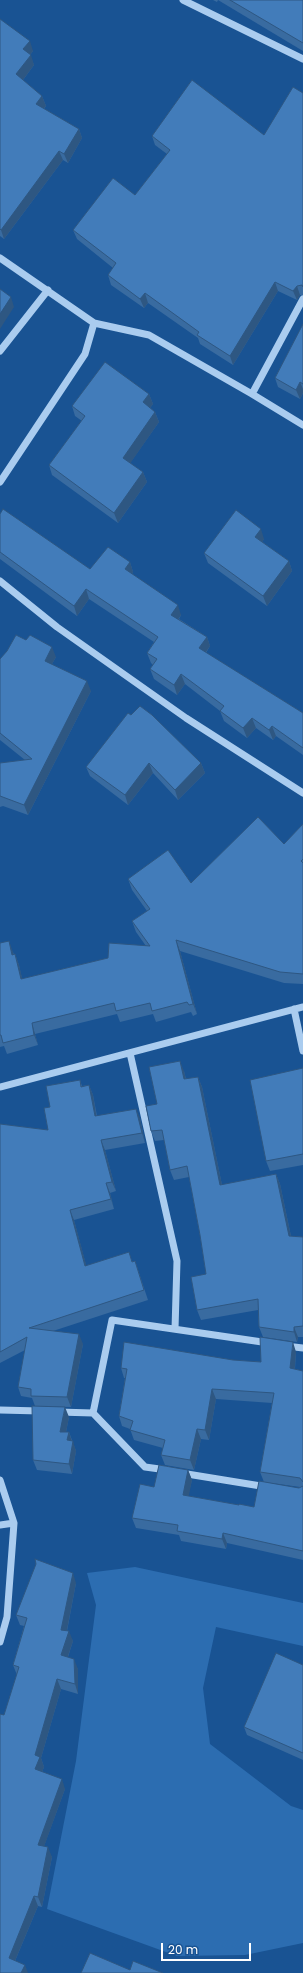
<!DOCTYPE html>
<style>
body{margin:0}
#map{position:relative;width:303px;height:1973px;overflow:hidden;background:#195393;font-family:Poppins,sans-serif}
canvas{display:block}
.scale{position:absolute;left:161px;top:1943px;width:90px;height:18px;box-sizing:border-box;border:2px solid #fff;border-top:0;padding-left:5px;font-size:12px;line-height:14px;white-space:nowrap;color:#fff;-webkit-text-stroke:3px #195393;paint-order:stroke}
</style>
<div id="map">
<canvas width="303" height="1973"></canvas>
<div class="scale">20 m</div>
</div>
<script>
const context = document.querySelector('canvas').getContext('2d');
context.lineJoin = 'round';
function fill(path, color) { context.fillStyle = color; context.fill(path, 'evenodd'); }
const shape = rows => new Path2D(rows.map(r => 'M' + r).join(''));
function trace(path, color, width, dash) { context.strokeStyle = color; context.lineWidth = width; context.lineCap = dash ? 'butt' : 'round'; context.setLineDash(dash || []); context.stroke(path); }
fill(shape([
 [135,1567,303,1603,303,1646,216,1627,203,1688,210,1744,291,1806,303,1810,303,1943,245,1955,177,1956,47,1909,76,1761,96,1605,87,1573]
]), '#2c6db1');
trace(shape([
 [183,0,303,59],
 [0,258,94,323,149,335,252,394,303,425],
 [0,351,48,290],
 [252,394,303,299],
 [0,482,85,354,94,323],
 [0,581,57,627,186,718,303,793],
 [294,1009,303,1051],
 [130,1053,177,1261,175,1329],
 [0,1087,303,1007],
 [286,1346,303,1348],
 [0,1410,40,1411],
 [58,1412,93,1413,145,1467,167,1470],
 [93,1413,112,1320,269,1343],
 [181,1473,267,1487],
 [0,1480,14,1523,7,1617,0,1642],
 [0,1525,14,1523]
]), '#aaccef', 7);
fill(shape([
 [213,0,303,0,303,51,218,0,217,2],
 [0,19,33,51,30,55,34,65,23,80,42,96,46,106,44,109,79,129,82,138,68,163,63,160,4,239,0,236],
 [303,93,303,297,303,295,300,295,297,300,278,291,233,365,200,344,198,338,148,303,144,308,111,285,108,275,113,268,77,239,73,230,135,195,167,154,155,145,152,136,264,135],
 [303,324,303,393,300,399,278,387,275,378],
 [149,394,153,404,150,408,155,412,159,422,130,463,143,472,147,482,118,523,52,475,49,465,82,421,75,416,72,406],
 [0,514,90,569,130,562,133,572,132,574,181,615,179,619,207,637,210,646,206,653,303,713,303,755,276,736,273,740,256,728,247,738,224,721,220,711,185,684,177,695,154,679,150,669,153,665,151,663,147,653,154,642,89,599,77,616,0,559],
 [264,539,262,542,289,561,292,571,267,606,208,563,204,553],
 [56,657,52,664,91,691,28,815,3,806,0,807,0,763,25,760,0,740,0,659],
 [131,715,201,763,205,773,178,800,153,773,128,805,90,776,86,767],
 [303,824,303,984,284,983,180,951,197,1014,193,1016,191,1012,156,1022,153,1014,120,1022,117,1014,35,1034,38,1045,7,1054,4,1046,0,1047,0,943,13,952,14,955,15,954,19,965,22,979,108,958,146,946,136,932,132,921,147,911,132,890,128,879,191,883,284,844],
 [303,1068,303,1165,270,1171,266,1161],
 [184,1071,186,1079,198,1077,202,1087,222,1185,276,1174,280,1184,291,1236,303,1237,303,1337,298,1337,297,1342,263,1337,259,1327,258,1310,201,1320,197,1310,206,1274,200,1235,189,1177,174,1180,170,1170,164,1140,155,1141,151,1131,157,1104],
 [80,1080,82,1086,89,1085,93,1095,97,1116,140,1118,145,1143,105,1150,116,1191,110,1193,114,1209,74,1220,86,1265,135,1261,148,1300,53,1331,83,1344,71,1407,35,1406,32,1398,21,1396,18,1387,25,1350,0,1363,0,1124,48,1130,50,1107],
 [296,1352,295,1369,303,1371,303,1560,227,1543,226,1549,181,1541,179,1535,136,1528,132,1518,154,1487,188,1470,192,1480,188,1496,239,1505,254,1507,300,1487,264,1482,260,1472,272,1403,216,1399,209,1440,201,1439,194,1470,165,1465,161,1455,163,1448,134,1440,130,1429,122,1426,119,1416,125,1378,124,1378,121,1368,233,1360,261,1362],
 [69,1417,66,1432,69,1432,76,1451,72,1474,37,1470,33,1460],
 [76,1583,67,1631,73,1641,68,1657,78,1669,78,1694,61,1689,41,1758,44,1767,42,1772,65,1789,44,1846,52,1857,42,1907,38,1906,15,1961,0,1973,4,1715,17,1675,13,1665,24,1626,20,1625,16,1615],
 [303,1665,303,1760,247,1735,244,1727]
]), '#396ba0');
fill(shape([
 [30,41,33,51,27,59,23,49],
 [31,55,34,65,20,84,16,74],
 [42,96,46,106,39,114,36,104],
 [79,129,82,138,68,163,64,154],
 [59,151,63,160,4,239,1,230],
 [275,282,278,291,233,365,230,356],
 [297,286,300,295,297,300,293,291],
 [145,293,148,303,144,308,140,299],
 [11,297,14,307,0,329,0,314],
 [300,382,303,389,303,393,300,399,296,390],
 [149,394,153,404,147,412,143,402],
 [155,412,159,422,127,468,123,458],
 [143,472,147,482,118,523,114,513],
 [261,529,264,539,259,547,255,537],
 [289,561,292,571,267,606,263,596],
 [130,562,133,572,129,579,125,569],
 [86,589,89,599,77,616,74,606],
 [178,605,181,615,175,624,171,615],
 [207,637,210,646,202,658,199,648],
 [52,647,56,657,48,671,45,661],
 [181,674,185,684,177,695,174,685],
 [87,681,91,691,28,815,24,805],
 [252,718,256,728,247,738,243,728],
 [272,726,276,736,273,740,269,730],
 [149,763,153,773,128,805,125,795],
 [201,763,205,773,178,800,175,790],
 [176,940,180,951,197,1014,193,1004],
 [9,941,13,952,16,966,12,955],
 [15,954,19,965,25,990,21,979],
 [32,1023,38,1045,34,1035],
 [180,1061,184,1071,188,1089,184,1079],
 [198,1077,202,1087,224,1195,220,1185],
 [89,1085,93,1095,98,1126,95,1116],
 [136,1109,140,1118,145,1143,142,1133],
 [101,1140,105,1150,116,1191,112,1182],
 [276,1174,280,1184,293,1246,289,1236],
 [106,1183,110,1193,114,1209,111,1199],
 [70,1210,74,1220,89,1275,85,1266],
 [294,1327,298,1337,297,1342,294,1332],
 [79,1334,83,1344,71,1407,67,1397],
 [293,1342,296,1352,294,1378,290,1368],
 [212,1389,216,1399,209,1440,205,1430],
 [65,1407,69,1417,64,1442,60,1432],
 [197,1429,201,1439,194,1470,190,1460],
 [69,1432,72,1442,67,1440],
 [73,1441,76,1451,72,1474,69,1464],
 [188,1470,192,1480,187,1505,183,1495],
 [223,1533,227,1543,226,1549,222,1539],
 [73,1573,76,1583,65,1640,61,1630],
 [69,1631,73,1641,65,1665,61,1655],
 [74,1659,78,1669,78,1694,75,1684],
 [57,1679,61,1689,41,1758,44,1767,39,1780,35,1769,35,1755],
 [62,1779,65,1789,41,1855,38,1845],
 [48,1847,52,1857,42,1907,38,1897],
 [34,1896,38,1906,12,1968,9,1958],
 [25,1965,28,1973,21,1973]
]), '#2e5782');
const building = shape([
 [230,0,303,0,303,43,230,0],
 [0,19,30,41,23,49,31,55,16,74,42,96,36,104,79,129,64,154,59,151,1,230,0,229,0,19],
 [192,80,264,135,293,87,303,93,303,287,302,285,297,286,293,291,275,282,230,356,197,335,199,332,145,293,140,299,108,275,116,263,73,230,113,178,135,195,170,150,152,136,192,80],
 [0,289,11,297,0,314,0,289],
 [303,324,303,384,300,382,296,390,275,378,303,324],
 [105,362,149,394,143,402,155,412,123,458,143,472,114,513,49,465,85,416,72,406,105,362],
 [3,509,90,569,108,547,130,562,125,569,178,605,171,615,207,637,199,648,303,713,303,748,272,726,269,730,252,718,243,728,220,711,224,706,181,674,174,685,150,669,157,659,147,653,158,637,86,589,74,606,0,552,0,514,3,509],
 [236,510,261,529,255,537,289,561,263,596,204,553,236,510],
 [16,635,26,640,30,635,52,647,45,661,87,681,24,805,0,796,0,763,32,759,0,733,0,659,7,651,16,635],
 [140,706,152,715,201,763,175,790,149,763,125,795,86,767,128,713,131,715,140,706],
 [258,817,284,844,303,824,303,859,301,861,303,863,303,974,280,972,176,940,193,1004,189,1005,187,1002,152,1011,150,1003,116,1011,114,1003,32,1023,34,1035,3,1043,1,1035,0,1035,0,943,9,941,12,955,15,954,21,979,108,958,109,943,150,946,132,921,150,909,128,879,168,850,191,883,258,817],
 [180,1061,184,1079,198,1077,220,1185,276,1174,289,1236,303,1237,303,1326,294,1327,294,1332,259,1327,258,1299,197,1310,191,1277,206,1274,200,1235,187,1166,170,1170,162,1130,151,1131,146,1106,157,1104,149,1067,180,1061],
 [303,1068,303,1154,266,1161,250,1080,303,1068],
 [80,1080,81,1087,89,1085,95,1116,136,1109,142,1133,101,1140,112,1182,106,1183,111,1199,70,1210,85,1266,129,1252,132,1262,135,1261,144,1290,29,1328,79,1334,67,1397,31,1396,31,1389,18,1387,27,1337,0,1352,0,1124,48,1130,44,1108,50,1107,46,1086,80,1080],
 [260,1337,293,1342,290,1368,303,1371,303,1482,300,1478,260,1472,274,1393,212,1389,205,1430,197,1429,190,1460,161,1455,165,1440,130,1430,133,1421,119,1416,127,1369,121,1368,124,1342,233,1360,261,1362,260,1337],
 [32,1406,65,1407,60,1432,69,1432,67,1440,73,1441,69,1464,33,1460,32,1406],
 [159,1465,188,1470,183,1495,239,1505,239,1504,254,1507,259,1481,299,1488,303,1486,303,1551,223,1533,222,1539,177,1531,178,1525,132,1518,140,1484,154,1487,159,1465],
 [35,1559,73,1573,61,1630,69,1631,61,1655,74,1659,75,1684,57,1679,35,1755,40,1757,35,1769,62,1779,38,1845,48,1847,38,1897,34,1896,9,1958,25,1965,21,1973,0,1973,0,1714,4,1715,19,1667,13,1665,27,1618,16,1615,36,1564,35,1559],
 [276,1653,303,1665,303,1753,244,1727,276,1653],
 [90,1953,130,1970,133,1961,163,1973,81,1973,90,1953]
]);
fill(building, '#427cba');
trace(building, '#2e5782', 1);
</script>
